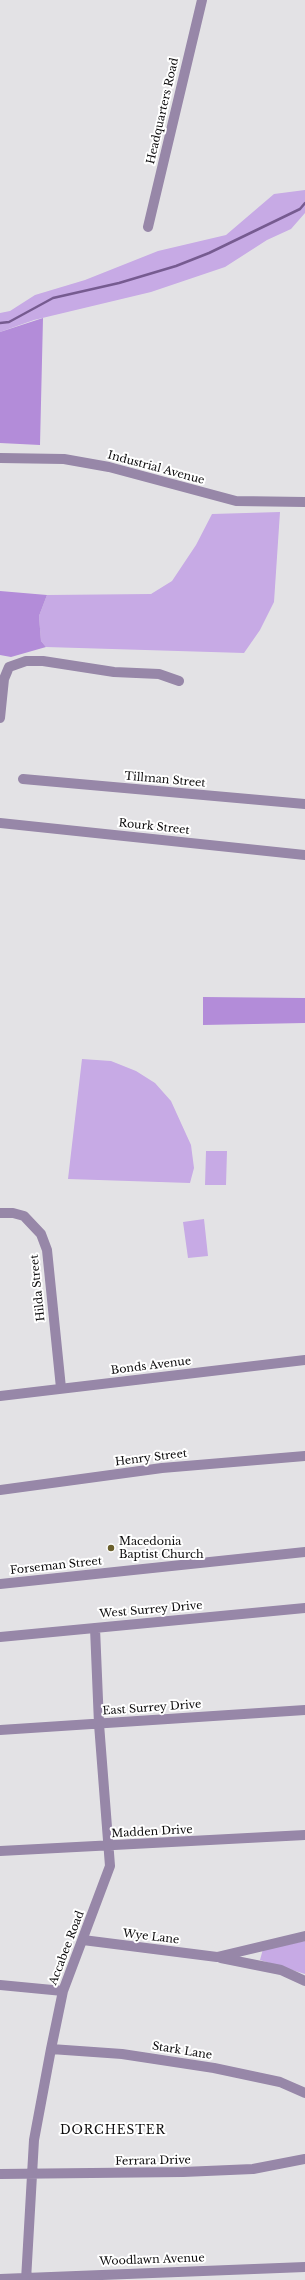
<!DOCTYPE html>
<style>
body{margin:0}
canvas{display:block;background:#e3e2e5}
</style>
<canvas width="305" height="2280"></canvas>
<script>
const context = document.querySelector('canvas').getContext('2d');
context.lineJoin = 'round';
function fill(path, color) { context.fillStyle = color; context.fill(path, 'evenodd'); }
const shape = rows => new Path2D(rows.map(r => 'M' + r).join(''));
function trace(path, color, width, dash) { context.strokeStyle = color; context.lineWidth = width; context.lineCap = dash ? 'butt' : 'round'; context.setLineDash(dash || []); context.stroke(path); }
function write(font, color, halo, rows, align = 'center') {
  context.font = font + ' "Libre Baskerville",serif'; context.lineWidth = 4; context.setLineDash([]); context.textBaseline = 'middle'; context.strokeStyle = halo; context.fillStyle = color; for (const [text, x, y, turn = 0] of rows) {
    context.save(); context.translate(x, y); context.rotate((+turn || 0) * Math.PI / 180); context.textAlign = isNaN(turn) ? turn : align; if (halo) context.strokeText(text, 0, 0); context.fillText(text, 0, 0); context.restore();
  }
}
fill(shape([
 [305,190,305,213,291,229,267,240,225,267,151,292,34,320,0,332,0,313,10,311,35,295,85,280,158,251,226,235,274,194],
 [280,512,274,602,260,630,244,653,46,647,41,641,39,616,47,595,151,594,172,581,196,545,212,514],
 [82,1059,111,1061,136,1071,155,1083,171,1101,191,1145,194,1168,190,1183,68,1179],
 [206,1151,227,1151,226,1185,205,1185],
 [204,1219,208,1256,188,1258,183,1222],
 [305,1941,305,1974,260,1960,263,1949]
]), '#c7aae5');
fill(shape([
 [43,318,40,445,0,443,0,332],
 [0,591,47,595,39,616,41,641,46,647,11,657,0,655],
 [203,997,305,998,305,1023,203,1025]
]), '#b38cd9');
trace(shape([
 [0,323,9,322,53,298,119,283,176,266,209,253,300,209,305,203]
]), '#765b90', 2.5);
trace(shape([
 [148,227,202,0],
 [0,458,64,459,109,467,236,501,305,502],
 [0,718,4,679,9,667,26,661,43,661,114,672,159,674,179,681],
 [23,779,305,804],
 [0,823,305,855],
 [0,1213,13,1213,24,1216,41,1234,47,1250,61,1388],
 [0,1396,305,1360],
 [0,1490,162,1468,305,1456],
 [0,1584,305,1552],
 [0,1637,305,1608],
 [0,1730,305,1710],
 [0,1851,305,1835],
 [83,1940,217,1957,305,1936],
 [221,1958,281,1970,305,1981],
 [0,1985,63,1991],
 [51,2049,122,2054,214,2068,280,2082,305,2093],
 [0,2174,183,2172,253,2169,305,2159],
 [0,2279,305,2267],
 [26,2280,34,2140,51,2049,63,1991,110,1866,99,1724,95,1628]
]), '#9787a8', 10);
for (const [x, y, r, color] of [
 [111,1548,4,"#6a5f2c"]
]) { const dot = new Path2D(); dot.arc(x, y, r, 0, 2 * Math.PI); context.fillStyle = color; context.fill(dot); trace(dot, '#fff', 1.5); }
write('11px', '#0c0b0c', '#fff', [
 ["Headquarters Road",163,111,-77],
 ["Industrial Avenue",156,468,15],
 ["Tillman Street",165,780,5],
 ["Rourk Street",154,827,6],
 ["Hilda Street",38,1288,-96],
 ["Bonds Avenue",151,1366,-7],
 ["Henry Street",151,1458,-7],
 ["Forseman Street",56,1566,-6],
 ["West Surrey Drive",151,1610,-5],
 ["East Surrey Drive",152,1708,-4],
 ["Madden Drive",152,1832,-3],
 ["Wye Lane",151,1937,7],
 ["Accabee Road",67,1948,-69],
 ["Stark Lane",182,2051,9],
 ["Ferrara Drive",153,2161,-1],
 ["Woodlawn Avenue",152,2260,-2]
]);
write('11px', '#0c0b0c', '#fff', [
 ["Macedonia",119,1542],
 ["Baptist Church",119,1555]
], 'left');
context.letterSpacing = '1px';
write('12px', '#0c0b0c', '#fff', [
 ["DORCHESTER",113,2131]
]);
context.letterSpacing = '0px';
</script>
